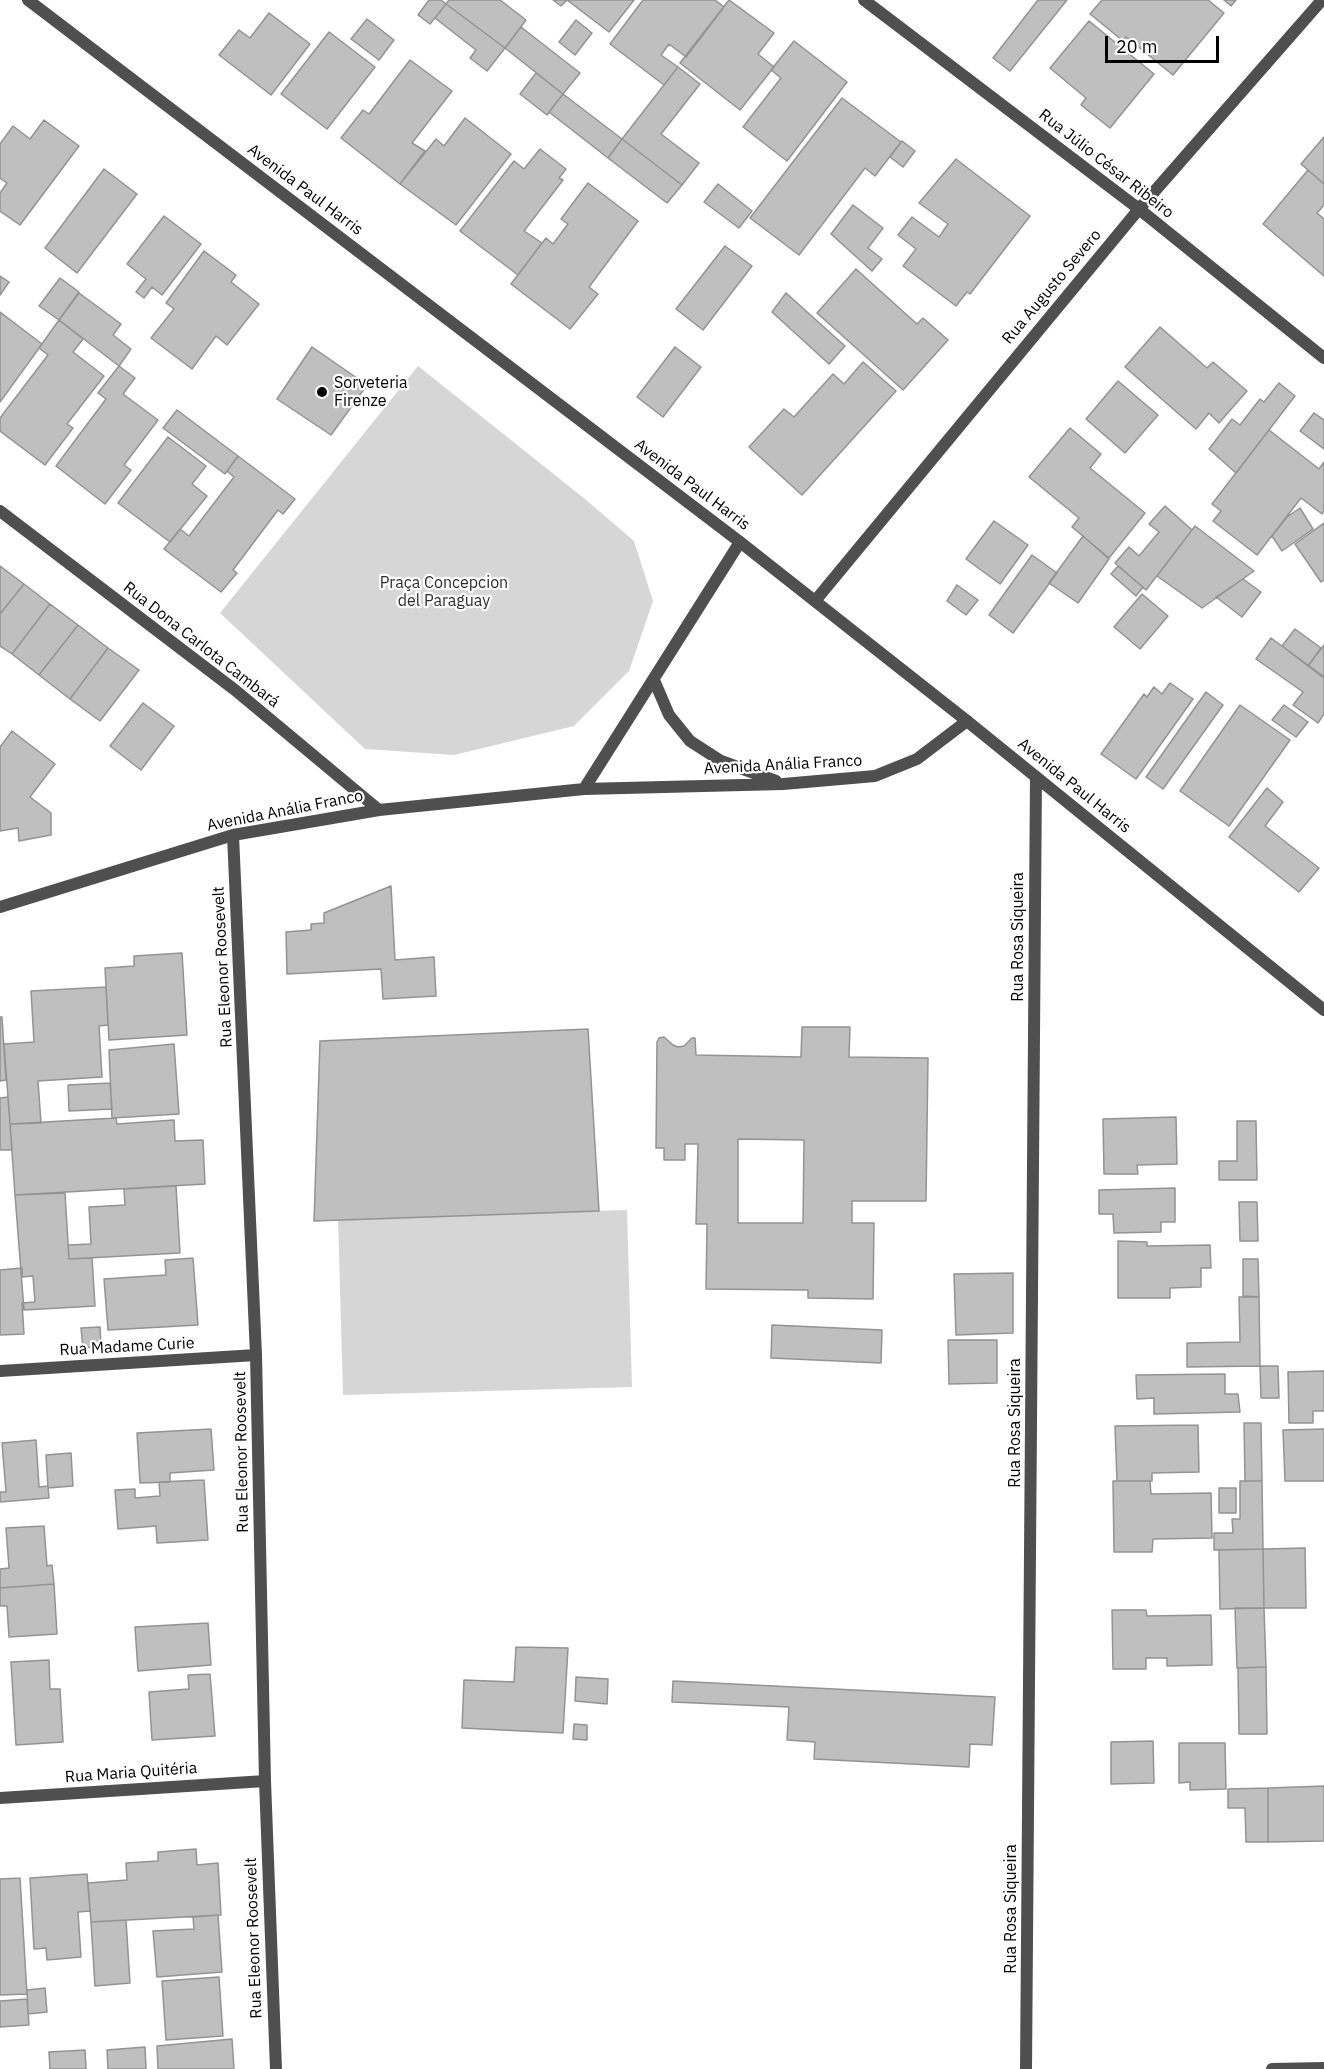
<!DOCTYPE html>
<meta charset="utf-8">
<style>
body{margin:0}
#map{position:relative;width:1324px;height:2069px;overflow:hidden;background:#fff;font-family:"IBM Plex Sans",sans-serif}
canvas{display:block}
.scale{position:absolute;left:1105px;top:36px;width:114px;height:27px;box-sizing:border-box;border:3px solid #000;border-top:0;padding-left:8px;font-size:18px;line-height:21px;white-space:nowrap;color:#000;-webkit-text-stroke:4px #fff;paint-order:stroke}
</style>
<div id="map">
<canvas width="1324" height="2069"></canvas>
<div class="scale">20 m</div>
</div>
<script>
const context = document.querySelector('canvas').getContext('2d');
context.lineJoin = 'round';
function fill(path, color) { context.fillStyle = color; context.fill(path, 'evenodd'); }
const shape = rows => new Path2D(rows.map(r => 'M' + r).join(''));
function trace(path, color, width, dash) { context.strokeStyle = color; context.lineWidth = width; context.lineCap = dash ? 'butt' : 'round'; context.setLineDash(dash || []); context.stroke(path); }
function write(font, color, halo, rows, align = 'center') {
  context.font = font + ' "IBM Plex Sans",sans-serif'; context.lineWidth = 4.5; context.setLineDash([]); context.textBaseline = 'middle'; context.strokeStyle = halo; context.fillStyle = color; for (const [text, x, y, turn = 0] of rows) {
    context.save(); context.translate(x, y); context.rotate((+turn || 0) * Math.PI / 180); context.textAlign = isNaN(turn) ? turn : align; if (halo) context.strokeText(text, 0, 0); context.fillText(text, 0, 0); context.restore();
  }
}
fill(shape([
 [418,366,585,499,634,541,653,601,629,671,574,726,454,755,365,749,220,613],
 [627,1210,632,1387,343,1395,338,1218]
]), '#d6d6d6');
const building = shape([
 [429,0,441,0,446,4,430,24,418,15,429,0],
 [449,0,500,0,526,20,505,48,446,4,449,0],
 [553,0,567,0,561,6,553,0],
 [567,0,634,0,609,32,567,0],
 [643,0,715,0,724,7,686,57,669,44,661,55,678,67,664,85,610,44,643,0],
 [729,0,774,33,758,54,774,67,740,110,680,63,729,0],
 [1038,0,1067,0,1010,71,993,58,1038,0],
 [1102,0,1208,0,1224,13,1173,75,1126,37,1123,41,1090,14,1102,0],
 [1224,0,1236,0,1231,6,1224,0],
 [446,4,505,48,487,71,470,58,476,50,435,18,446,4],
 [269,13,310,44,271,95,219,55,239,30,250,38,269,13],
 [367,19,394,40,379,60,351,39,367,19],
 [576,20,592,33,575,55,559,42,576,20],
 [1089,21,1154,74,1110,128,1081,105,1086,98,1050,68,1089,21],
 [521,27,580,73,563,94,505,48,521,27],
 [329,32,375,67,327,129,281,94,329,32],
 [794,41,847,82,787,161,743,127,781,78,771,70,794,41],
 [410,60,452,91,412,143,425,151,400,184,341,138,363,110,369,114,410,60],
 [678,67,700,84,661,134,699,163,682,185,622,139,678,67],
 [536,73,563,94,547,115,520,94,536,73],
 [563,94,622,139,608,158,549,112,563,94],
 [842,98,901,142,875,176,865,168,799,255,750,218,842,98],
 [465,118,511,154,456,225,400,184,436,139,444,146,465,118],
 [44,120,79,146,20,225,0,211,0,193,7,183,0,178,0,144,13,126,30,139,44,120],
 [1324,137,1324,184,1301,164,1324,137],
 [622,139,682,185,667,203,608,158,622,139],
 [902,141,915,151,903,167,890,157,902,141],
 [540,149,566,169,559,178,563,180,524,231,542,243,518,275,460,231,514,161,524,169,540,149],
 [956,159,1030,216,970,294,967,292,956,306,903,266,916,249,898,235,912,217,939,237,948,224,919,203,956,159],
 [104,169,137,194,77,273,45,248,104,169],
 [1308,170,1324,184,1324,205,1317,213,1324,219,1324,276,1263,224,1308,170],
 [588,183,638,221,589,287,598,294,570,329,511,284,546,238,553,244,568,224,561,219,588,183],
 [718,184,752,211,739,228,704,202,718,184],
 [853,205,883,228,868,248,882,259,872,271,831,234,853,205],
 [164,216,201,244,162,295,152,287,144,298,136,292,146,279,127,264,164,216],
 [725,246,752,266,703,330,676,309,725,246],
 [204,251,236,275,231,282,259,304,227,345,216,336,192,369,151,338,174,309,166,303,204,251],
 [856,269,917,324,923,318,948,340,903,390,817,313,856,269],
 [0,276,9,282,0,295,0,276],
 [60,278,79,292,59,320,39,306,60,278],
 [79,293,121,324,113,335,131,349,119,366,59,320,79,293],
 [786,293,845,346,829,364,772,312,786,293],
 [0,312,42,344,0,402,0,312],
 [59,320,83,339,73,352,104,376,67,424,73,428,45,465,0,431,0,418,48,355,39,348,59,320],
 [1160,327,1207,368,1213,362,1247,391,1219,423,1209,413,1196,429,1125,367,1160,327],
 [312,347,367,385,331,435,277,399,312,347],
 [675,347,701,367,663,417,637,397,675,347],
 [863,362,896,391,802,495,749,447,784,409,794,417,833,374,844,384,863,362],
 [119,366,135,378,123,394,158,420,124,465,131,470,105,504,56,466,106,399,98,393,119,366],
 [1118,381,1158,415,1125,453,1086,419,1118,381],
 [1279,383,1295,396,1236,473,1209,449,1232,419,1240,425,1260,399,1264,402,1279,383],
 [177,410,238,456,225,474,163,428,177,410],
 [1314,413,1324,420,1324,449,1300,431,1314,413],
 [1070,428,1101,454,1090,468,1145,513,1109,558,1072,527,1079,518,1029,477,1070,428],
 [1269,430,1319,469,1324,462,1324,511,1322,514,1301,498,1257,555,1213,521,1221,511,1212,504,1269,430],
 [168,437,206,466,192,484,207,496,170,542,118,503,168,437],
 [238,456,295,499,283,514,278,510,233,570,237,573,221,592,164,549,180,529,189,536,234,477,227,471,238,456],
 [1165,506,1192,530,1146,590,1115,563,1129,547,1139,556,1159,532,1149,524,1165,506],
 [1300,508,1313,529,1282,551,1272,536,1287,517,1300,508],
 [994,521,1028,545,1000,584,966,559,994,521],
 [1324,523,1324,580,1321,582,1295,544,1324,523],
 [1195,526,1254,571,1202,608,1157,576,1195,526],
 [1083,536,1109,559,1078,603,1049,583,1083,536],
 [1032,555,1057,573,1013,633,989,615,1032,555],
 [0,566,24,584,0,614,0,566],
 [1118,566,1143,587,1136,596,1111,574,1118,566],
 [1243,579,1261,592,1242,617,1216,597,1243,579],
 [24,584,50,604,12,654,0,646,0,614,24,584],
 [957,585,978,600,966,615,947,601,957,585],
 [1142,594,1168,616,1140,649,1114,627,1142,594],
 [50,604,78,625,39,675,12,654,50,604],
 [78,625,108,648,70,699,39,675,78,625],
 [1295,629,1321,648,1308,666,1282,646,1295,629],
 [1271,638,1324,677,1324,714,1318,723,1293,705,1303,692,1256,659,1271,638],
 [1324,645,1324,678,1308,666,1324,645],
 [108,648,139,670,100,721,70,699,108,648],
 [1170,683,1193,699,1136,779,1101,754,1144,694,1147,697,1154,687,1162,694,1170,683],
 [1206,692,1223,705,1163,789,1146,777,1206,692],
 [143,703,174,726,141,770,110,746,143,703],
 [1240,705,1290,740,1229,826,1180,791,1240,705],
 [1284,705,1308,722,1296,737,1272,720,1284,705],
 [12,731,55,764,30,797,51,813,51,835,19,841,18,828,0,831,0,747,12,731],
 [1267,788,1283,802,1265,826,1319,868,1299,892,1229,837,1267,788],
 [391,886,395,960,434,957,436,996,383,999,381,969,287,974,286,932,311,930,311,924,324,923,324,913,391,886],
 [182,953,187,1035,109,1040,105,968,134,966,134,956,182,953],
 [106,987,108,1025,99,1026,102,1077,38,1081,41,1123,10,1124,4,1044,34,1042,31,991,106,987],
 [0,1017,2,1017,6,1080,0,1081,0,1017],
 [802,1027,850,1027,849,1057,928,1058,926,1201,852,1201,852,1223,874,1223,873,1299,808,1298,808,1290,706,1289,707,1224,696,1224,698,1144,685,1144,685,1160,664,1160,664,1148,656,1148,657,1042,659,1038,664,1037,673,1045,678,1047,684,1046,692,1038,695,1038,696,1055,801,1057,802,1027],
 [588,1029,599,1211,314,1221,320,1041,588,1029],
 [174,1044,179,1114,112,1118,109,1050,174,1044],
 [110,1083,112,1109,69,1111,68,1085,110,1083],
 [8,1097,12,1150,0,1150,0,1098,8,1097],
 [1176,1117,1177,1164,1137,1165,1138,1174,1104,1174,1103,1119,1176,1117],
 [116,1118,117,1124,174,1120,175,1141,203,1140,205,1184,15,1195,10,1124,116,1118],
 [1237,1121,1256,1121,1257,1180,1219,1180,1219,1161,1237,1161,1237,1121],
 [738,1139,804,1140,803,1223,738,1223,738,1139],
 [176,1186,180,1253,69,1259,68,1245,91,1244,89,1207,125,1205,124,1189,176,1186],
 [1175,1188,1175,1222,1161,1222,1161,1232,1114,1233,1113,1214,1099,1214,1099,1190,1175,1188],
 [65,1193,69,1259,92,1258,95,1306,24,1310,15,1195,65,1193],
 [1239,1202,1257,1202,1258,1241,1240,1241,1239,1202],
 [1118,1241,1147,1242,1147,1246,1210,1245,1211,1268,1201,1268,1201,1287,1170,1288,1170,1298,1118,1298,1118,1241],
 [193,1258,198,1325,108,1330,104,1279,166,1275,165,1260,193,1258],
 [1243,1259,1258,1259,1259,1297,1243,1296,1243,1259],
 [22,1268,22,1277,33,1276,35,1302,22,1303,24,1334,0,1335,0,1270,22,1268],
 [1013,1273,1013,1333,956,1335,954,1274,1013,1273],
 [1239,1297,1259,1297,1260,1366,1187,1367,1187,1343,1240,1342,1239,1297],
 [772,1325,882,1330,881,1363,771,1358,772,1325],
 [100,1327,101,1346,83,1348,81,1328,100,1327],
 [948,1340,997,1340,997,1383,949,1384,948,1340],
 [1260,1366,1278,1366,1279,1398,1261,1398,1260,1366],
 [1324,1371,1324,1411,1313,1411,1313,1423,1289,1423,1288,1372,1324,1371],
 [1225,1374,1225,1394,1238,1394,1240,1412,1154,1414,1154,1398,1137,1399,1136,1375,1225,1374],
 [1244,1423,1261,1423,1262,1481,1245,1481,1244,1423],
 [1198,1425,1199,1472,1152,1473,1152,1481,1117,1481,1115,1426,1198,1425],
 [211,1429,214,1470,170,1473,170,1482,140,1483,137,1433,211,1429],
 [1324,1429,1324,1481,1285,1481,1283,1430,1324,1429],
 [36,1440,39,1487,48,1486,49,1498,0,1502,0,1492,6,1492,2,1443,36,1440],
 [71,1453,73,1486,48,1488,46,1455,71,1453],
 [204,1480,208,1540,157,1543,156,1526,118,1529,115,1490,135,1489,135,1498,160,1496,159,1482,204,1480],
 [1113,1481,1150,1481,1151,1494,1211,1493,1212,1538,1153,1539,1152,1552,1114,1552,1113,1481],
 [1240,1481,1262,1481,1263,1549,1214,1550,1214,1533,1233,1533,1232,1519,1240,1519,1240,1481],
 [1219,1488,1236,1488,1236,1513,1219,1513,1219,1488],
 [44,1526,47,1566,52,1565,54,1584,0,1588,0,1569,9,1568,6,1528,44,1526],
 [1305,1548,1306,1608,1264,1608,1263,1549,1305,1548],
 [1263,1549,1264,1608,1220,1609,1219,1550,1263,1549],
 [54,1584,57,1634,9,1637,7,1606,0,1606,0,1588,54,1584],
 [1235,1608,1264,1608,1266,1667,1237,1668,1235,1608],
 [1112,1610,1146,1610,1147,1616,1211,1615,1212,1665,1167,1666,1167,1658,1146,1658,1146,1669,1113,1669,1112,1610],
 [208,1623,211,1665,138,1671,135,1627,208,1623],
 [516,1647,568,1648,563,1733,462,1728,464,1680,514,1682,516,1647],
 [49,1660,50,1689,60,1689,63,1742,16,1745,11,1662,49,1660],
 [1266,1667,1267,1734,1239,1734,1238,1668,1266,1667],
 [210,1674,215,1736,152,1740,149,1692,189,1689,188,1675,210,1674],
 [576,1677,608,1679,607,1704,575,1701,576,1677],
 [673,1681,995,1697,992,1745,970,1744,969,1767,814,1759,815,1742,787,1740,789,1707,672,1702,673,1681],
 [574,1724,587,1725,587,1740,573,1739,574,1724],
 [1153,1741,1154,1783,1111,1784,1111,1742,1153,1741],
 [1179,1743,1225,1743,1226,1789,1190,1790,1190,1782,1179,1783,1179,1743],
 [1324,1786,1324,1841,1268,1842,1268,1788,1324,1786],
 [1268,1788,1268,1842,1246,1842,1245,1808,1228,1808,1228,1789,1268,1788],
 [196,1849,197,1865,218,1863,221,1915,91,1922,88,1883,127,1880,126,1863,158,1861,158,1852,196,1849],
 [87,1874,90,1911,78,1912,81,1957,47,1960,46,1948,34,1949,30,1878,87,1874],
 [20,1878,27,1994,0,1995,0,1879,20,1878],
 [218,1915,222,1972,157,1977,153,1931,194,1929,193,1917,218,1915],
 [126,1920,130,1983,95,1986,91,1922,126,1920],
 [219,1977,223,2036,166,2040,162,1981,219,1977],
 [45,1988,47,2012,28,2014,27,1990,45,1988],
 [27,1999,29,2025,0,2027,0,2001,27,1999],
 [232,2039,234,2069,158,2069,157,2046,232,2039],
 [145,2047,146,2069,108,2069,107,2050,145,2047],
 [85,2050,86,2069,50,2069,49,2052,85,2050]
]);
fill(building, '#bfbfbf');
trace(building, '#939393', 1.5);
trace(shape([
 [864,0,1139,209,1324,358],
 [0,511,235,690,379,810],
 [654,680,669,715,690,741,721,761,776,781],
 [584,789,740,542],
 [233,835,256,1355,265,1781,276,2069],
 [0,907,233,835,379,810,584,789,783,784,875,776,917,759,967,721],
 [0,1371,256,1355],
 [0,1798,265,1781],
 [1026,2069,1036,777],
 [1272,2069,1324,2068]
]), '#4f4f4f', 12);
trace(shape([
 [28,0,740,542,967,721,1324,1010],
 [815,601,1139,209,1322,0]
]), '#4f4f4f', 12);
for (const [x, y, r, color] of [
 [322,392,6,"#000"]
]) { const dot = new Path2D(); dot.arc(x, y, r, 0, 2 * Math.PI); context.fillStyle = color; context.fill(dot); trace(dot, '#fff', 2); }
write('16px', '#000', '#fff', [
 ["Rua Júlio César Ribeiro",1106,164,38],
 ["Avenida Paul Harris",305,190,37],
 ["Rua Augusto Severo",1052,287,-50],
 ["Avenida Paul Harris",692,485,37],
 ["Rua Dona Carlota Cambará",201,645,38],
 ["Avenida Anália Franco",783,765,-3],
 ["Avenida Paul Harris",1074,786,39],
 ["Avenida Anália Franco",285,811,-11],
 ["Rua Rosa Siqueira",1018,937,-90],
 ["Rua Eleonor Roosevelt",223,967,-93],
 ["Rua Madame Curie",127,1347,-3],
 ["Rua Rosa Siqueira",1015,1423,-90],
 ["Rua Eleonor Roosevelt",242,1452,-91],
 ["Rua Maria Quitéria",131,1773,-4],
 ["Rua Rosa Siqueira",1011,1909,-90],
 ["Rua Eleonor Roosevelt",254,1938,-92]
]);
write('16px', '#000', '#fff', [
 ["Sorveteria",334,383],
 ["Firenze",334,401]
], 'left');
write('16px', '#2d2d2d', '#fff', [
 ["Praça Concepcion",444,583],
 ["del Paraguay",444,601]
]);
</script>
